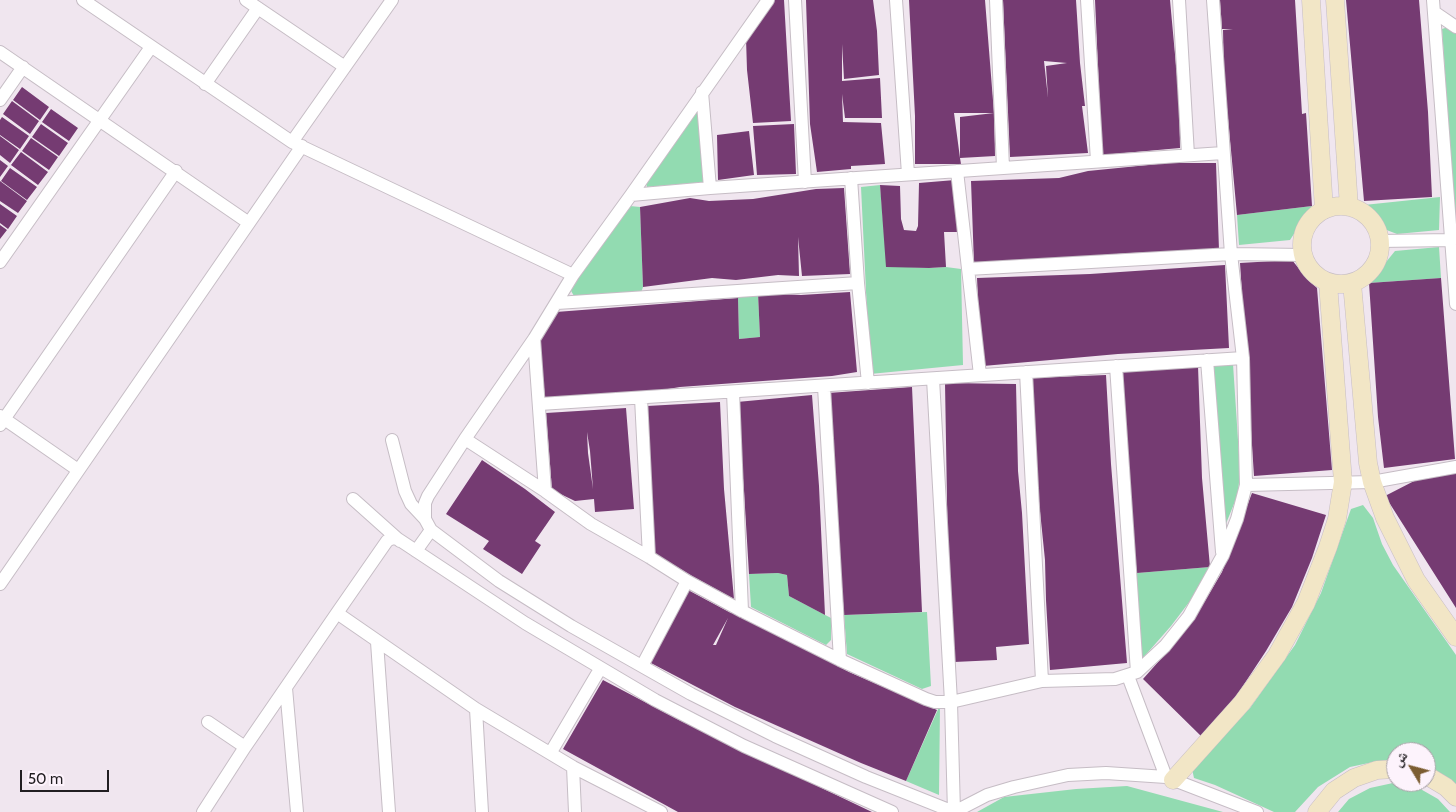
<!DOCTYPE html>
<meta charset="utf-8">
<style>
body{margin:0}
#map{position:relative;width:1456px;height:812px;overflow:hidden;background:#f0e6ef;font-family:Cabin,"Noto Naskh Arabic",sans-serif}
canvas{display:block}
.north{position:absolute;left:1386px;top:742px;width:50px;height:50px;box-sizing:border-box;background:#fdf3fc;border:1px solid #a59ea4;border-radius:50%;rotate:307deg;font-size:14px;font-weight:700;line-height:20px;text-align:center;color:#211e21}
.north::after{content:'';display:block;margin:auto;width:18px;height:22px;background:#7c5d32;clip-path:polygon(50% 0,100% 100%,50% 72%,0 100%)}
.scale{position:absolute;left:20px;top:770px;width:89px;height:22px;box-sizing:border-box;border:2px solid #211e21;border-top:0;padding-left:6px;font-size:15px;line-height:18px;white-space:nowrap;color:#211e21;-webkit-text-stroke:4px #fdf3fc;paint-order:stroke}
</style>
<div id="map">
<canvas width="1456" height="812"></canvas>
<div class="north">ش</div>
<div class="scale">50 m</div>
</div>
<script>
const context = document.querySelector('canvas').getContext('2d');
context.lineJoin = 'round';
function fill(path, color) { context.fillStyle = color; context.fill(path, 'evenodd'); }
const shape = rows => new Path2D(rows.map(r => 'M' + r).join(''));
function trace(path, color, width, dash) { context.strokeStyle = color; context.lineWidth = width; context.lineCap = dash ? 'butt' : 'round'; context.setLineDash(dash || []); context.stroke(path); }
fill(shape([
 [1448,27,1456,32,1456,235,1442,29],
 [693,110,700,111,705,182,647,187,645,179],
 [880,185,887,266,929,268,946,267,961,269,963,365,870,374,861,187],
 [1440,197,1439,230,1397,234,1384,229,1364,205],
 [630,206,640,207,643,287,641,293,574,296,570,289],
 [1312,206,1290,240,1239,245,1237,215],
 [1439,247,1441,278,1369,283,1395,251],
 [758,293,760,337,739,339,738,298],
 [1210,364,1233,364,1240,470,1238,494,1223,531],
 [1363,505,1373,518,1382,544,1393,565,1456,655,1456,793,1426,771,1426,752,1396,752,1396,763,1378,761,1350,767,1318,787,1295,812,1274,812,1215,785,1194,778,1192,769,1250,708,1295,645,1321,593,1351,509],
 [1210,567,1190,601,1171,626,1142,659,1135,587,1137,573],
 [778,573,787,575,789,596,831,618,831,640,826,645,751,607,749,574],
 [927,612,931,686,922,689,847,654,844,615],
 [940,705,939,795,906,781],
 [1393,783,1417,787,1438,799,1450,812,1338,812,1349,799,1370,788],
 [1127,786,1223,812,977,812,1004,797,1076,789]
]), '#92dbb1');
fill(shape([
 [772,0,784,0,791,121,753,123,747,70,746,38],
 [806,0,873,0,877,31,879,75,844,79,842,44,842,81,880,78,882,118,845,118,842,94,843,122,881,123,885,164,851,166,851,169,817,172,810,124],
 [909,0,985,0,994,113,995,156,960,158,961,164,915,164,915,116],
 [954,113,994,113,960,117,960,158],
 [1003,0,1076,0,1080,63,1085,106,1082,106,1088,153,1010,157],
 [1044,61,1067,63,1046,66,1048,98],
 [1095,0,1170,0,1179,98,1180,148,1102,155],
 [1220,0,1295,0,1302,114,1306,113,1312,206,1237,215,1224,75,1223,30,1233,29,1222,29],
 [1346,0,1419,0,1428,112,1432,197,1364,201],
 [22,87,49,107,40,120,13,100],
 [12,101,39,121,30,134,3,114],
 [51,109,78,128,69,141,42,122],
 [2,117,29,136,20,149,0,135,0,120],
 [41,124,68,143,59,156,32,137],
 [794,124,796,174,757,175,753,126],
 [749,131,754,175,718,180,717,135],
 [0,136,19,150,10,163,0,155],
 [31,138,58,157,49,170,22,151],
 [21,152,48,172,38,185,11,165],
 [0,160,8,166,0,177],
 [1168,163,1216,163,1219,250,1131,253,974,264,971,181,1059,178,1088,171],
 [10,168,37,187,27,200,1,181],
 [955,180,958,232,944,232,946,267,929,268,886,267,880,185,900,186,901,219,904,230,916,231,918,226,919,183],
 [0,181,27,201,18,213,0,201],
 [844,188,850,274,802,276,798,237,799,276,778,275,736,280,712,278,643,287,640,207,690,198,709,201,753,199,816,189],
 [0,204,17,216,8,229,0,223],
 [0,225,7,230,0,239],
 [1292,260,1308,280,1317,288,1332,470,1254,476,1240,263],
 [1225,265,1229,348,1118,354,983,366,979,320,977,278,1090,274],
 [1441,278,1455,459,1384,468,1378,417,1369,283],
 [850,292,857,372,832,376,680,387,650,392,545,398,539,335,556,312,738,298,739,339,760,337,758,293,801,295],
 [1198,366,1202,478,1210,567,1137,573,1130,516,1120,372],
 [1106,375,1111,464,1127,663,1050,670,1046,600,1045,560,1036,472,1030,378],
 [945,383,1016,384,1018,471,1022,513,1029,644,996,647,997,660,954,662,948,559],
 [912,387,922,612,844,615,828,393],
 [812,395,819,486,825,615,789,596,787,575,778,573,749,574,744,491,737,402],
 [720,402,724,489,734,599,692,576,652,552,647,406],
 [626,408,634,509,595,512,594,499,575,501,552,490,546,413],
 [587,432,590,451,593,489,588,453],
 [482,460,525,489,555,512,535,541,541,545,522,574,483,549,489,541,446,514],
 [1456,471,1456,608,1385,496,1420,478],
 [1252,493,1326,515,1312,558,1292,607,1266,651,1237,695,1201,736,1143,679,1175,643,1199,611,1222,572],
 [688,590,731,613,733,610,849,672,937,710,906,781,861,763,735,707,649,662],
 [728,618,716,645,713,645],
 [603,680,679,720,872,812,678,812,563,749]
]), '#753b72');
const street = shape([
 [83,0,292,142,573,275],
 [246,0,345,67],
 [768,0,631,195,573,275,534,339,465,439,428,496,425,503,425,519,431,530,499,581,571,626,691,694,775,736,866,777,954,812],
 [795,0,805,182],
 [896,0,908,174],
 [996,0,1003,168],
 [1087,0,1097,161],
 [1179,0,1188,155],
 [1433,0,1456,304],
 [1434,12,1456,27],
 [0,52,249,223],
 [205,84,258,8],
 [702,92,710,188],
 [0,100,23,67],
 [292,142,392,0],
 [957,171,980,375],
 [851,178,858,283,868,383],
 [631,195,710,188,1223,153],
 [1379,241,1452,240],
 [0,262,151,47],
 [968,269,1231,254,1303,255],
 [557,303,858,283],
 [534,339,545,491],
 [1207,360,1222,552],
 [1116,366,1137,672],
 [1026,372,1042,681],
 [933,379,951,702,954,812],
 [824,387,840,660],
 [733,392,742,611],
 [641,398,649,557],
 [540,404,1243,358],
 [0,416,78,470],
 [0,425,176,171],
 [465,439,545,491,591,524,649,557,687,581,742,611,840,660,926,699,935,702,951,702,1042,681,1115,679,1137,672,1165,646,1189,616,1223,555,1237,519,1246,485,1243,358,1231,254,1213,0],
 [392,440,405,491,411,504,425,519],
 [1246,485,1372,482,1456,467],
 [353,499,400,541],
 [416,551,431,530],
 [0,584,302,146],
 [337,613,476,709,573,767,661,812],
 [377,642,389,812],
 [642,666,687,581],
 [1128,676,1166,777],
 [286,688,297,812],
 [476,709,482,812],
 [208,722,245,747],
 [551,752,600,669],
 [573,767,575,812],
 [203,812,245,747,337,613,387,541,392,538,398,539,525,623,655,700,744,746,892,812],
 [954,812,987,795,1014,787,1068,775,1106,773,1166,777,1257,812]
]);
const secondary = shape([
 [1311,0,1324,210],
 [1335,0,1349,207],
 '1302 245a39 39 0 1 1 78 0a39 39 0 1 1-78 0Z',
 [1352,283,1368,463,1372,482,1385,518,1416,580,1456,637],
 [1426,775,1446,787,1456,797],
 [1173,780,1242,703,1277,655,1306,603,1328,547,1337,519,1343,482,1328,283],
 [1317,812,1334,791,1354,778,1377,770,1396,769]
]);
trace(street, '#c6bdc5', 14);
trace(secondary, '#c6bdc5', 19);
trace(street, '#fff', 12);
trace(secondary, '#f2e6c6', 18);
</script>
